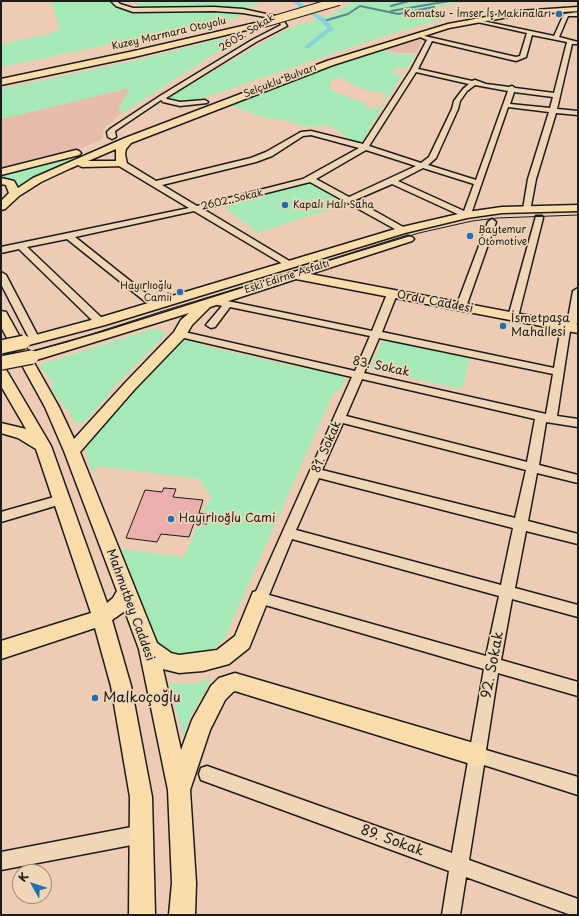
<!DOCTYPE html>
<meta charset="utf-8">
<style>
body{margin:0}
#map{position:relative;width:579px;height:916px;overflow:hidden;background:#eecbb4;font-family:"Playpen Sans",sans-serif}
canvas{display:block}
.frame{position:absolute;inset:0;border:2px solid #1c1c1c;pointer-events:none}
.north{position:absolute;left:12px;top:864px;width:40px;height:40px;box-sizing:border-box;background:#efd6b7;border:1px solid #9b8c79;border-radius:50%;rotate:309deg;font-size:11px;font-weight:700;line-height:16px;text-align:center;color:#1c1c1c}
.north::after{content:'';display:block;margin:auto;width:14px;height:18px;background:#1f6fb2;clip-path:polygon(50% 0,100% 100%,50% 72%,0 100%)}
</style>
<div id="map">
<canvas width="579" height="916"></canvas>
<div class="frame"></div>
<div class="north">K</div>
</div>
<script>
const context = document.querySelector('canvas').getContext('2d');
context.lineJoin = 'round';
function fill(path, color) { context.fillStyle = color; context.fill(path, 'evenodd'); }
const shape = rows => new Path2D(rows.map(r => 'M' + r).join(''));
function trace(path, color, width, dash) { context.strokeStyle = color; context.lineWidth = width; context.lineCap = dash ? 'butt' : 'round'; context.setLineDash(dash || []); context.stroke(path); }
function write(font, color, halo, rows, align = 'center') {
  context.font = font + ' "Playpen Sans",sans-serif'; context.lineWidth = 3.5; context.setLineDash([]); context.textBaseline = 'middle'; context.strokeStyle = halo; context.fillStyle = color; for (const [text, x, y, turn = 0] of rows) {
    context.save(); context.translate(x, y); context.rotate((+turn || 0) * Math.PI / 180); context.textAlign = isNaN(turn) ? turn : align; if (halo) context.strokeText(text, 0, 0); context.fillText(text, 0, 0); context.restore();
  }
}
fill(shape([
 [415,38,423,40,416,53,400,53,381,49],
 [130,88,119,108,121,114,104,128,102,139,68,154,1,171,1,119]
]), '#e5bcac');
fill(shape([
 [51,1,110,1,113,5,130,11,197,10,237,11,242,13,240,17,1,67,1,44,49,34,60,29],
 [137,1,181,2,187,1,264,1,239,10,149,9,135,4],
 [354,1,469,1,431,8,445,15,445,18,390,34,218,93,191,102,182,103,169,100,169,97,266,41,292,27,332,15],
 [239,34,237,39,121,114,119,108,130,88,1,119,1,89,138,60],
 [380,50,398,54,416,54,408,68,397,67,391,73,402,75,387,99,384,100,386,94,362,89,347,82,346,79,343,77,330,80,331,90,342,95,366,103,365,107,374,109,383,105,361,144,351,141,342,133,327,125,305,127,284,120,263,117,231,106,159,133,156,132,293,79],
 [76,158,35,179,20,188,17,183,1,179,1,177,16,172],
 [311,180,346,204,257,233,224,207],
 [152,329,158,329,165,333,165,335,108,393,109,395,84,422,74,423,70,414,50,388,54,385,39,365],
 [190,340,198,341,205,346,310,370,312,368,335,373,342,376,346,380,340,390,333,394,225,637,220,644,211,649,187,656,163,649,154,641,149,634,120,549,184,557,197,525,207,526,211,513,203,512,211,497,199,479,97,466,95,470,91,470,86,454,87,443,168,349,180,342],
 [383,340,470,357,462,389,369,369],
 [212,678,189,719,184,737,169,684,196,683]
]), '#a5eab6');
trace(shape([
 [391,6,409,1],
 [391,11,449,1],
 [324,21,348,14,360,6,398,14,434,7]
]), '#5a8a90', 2);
fill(shape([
 [291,1,298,1,326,20,335,30,328,33,309,48,305,48,305,46,324,31,328,29,322,22,291,1]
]), '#83d4dd');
const building = shape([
 [164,488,176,489,173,497,203,500,199,513,210,515,207,524,194,523,189,537,161,534,157,542,126,538,145,490,162,492,164,488]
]);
fill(building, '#ebb0ad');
trace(building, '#1c1c1c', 1);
const minor = shape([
 [111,1,117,1,120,4,133,8,214,7,243,9,275,16,283,20,287,26,256,42,166,98,167,99,180,102,205,100,208,102,207,103,180,106,163,102,161,100,115,131,116,137,112,139,108,137,107,132,110,129,160,96,252,40,281,25,279,22,271,18,243,13,214,11,133,12,116,6,111,1],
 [578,12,578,16,568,16,559,37,578,42,578,44,572,44,557,109,578,111,578,115,556,113,536,179,530,211,527,211,523,209,528,179,549,112,508,107,470,217,464,217,392,184,355,200,405,228,406,230,405,232,402,233,310,182,203,209,291,262,293,264,291,266,288,267,194,211,75,237,158,303,160,305,155,308,152,307,67,239,27,247,104,320,105,322,104,324,96,324,19,249,1,253,1,247,189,208,119,166,119,162,125,162,156,181,251,158,266,152,301,132,311,131,363,144,411,70,427,40,420,37,420,35,516,57,520,56,527,33,473,21,473,19,554,36,564,14,578,12],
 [532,35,567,42,554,93,515,88,512,86,509,87,486,84,475,80,472,81,418,69,432,41,516,61,526,57,532,35],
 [416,72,469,84,463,89,454,101,452,109,429,157,421,163,369,146,416,72],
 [475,85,508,91,476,180,428,165,436,158,458,109,460,101,467,91,475,85],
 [514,92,553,97,550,108,510,104,514,92],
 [311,135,359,148,303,179,197,206,162,185,256,162,272,156,303,136,311,135],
 [366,150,416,166,349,197,316,179,366,150],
 [423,168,474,184,464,211,398,181,423,168],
 [536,216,542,216,543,218,518,317,513,320,508,317,536,216],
 [492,219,496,222,466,307,461,310,458,309,456,307,488,222,492,219],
 [1,272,6,275,40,340,39,342,31,342,30,340,1,284,1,272],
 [578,288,578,317,576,328,575,330,570,331,557,416,578,419,578,427,546,422,539,465,578,475,578,483,537,473,528,521,578,534,578,544,526,531,515,588,578,605,578,617,512,599,501,660,578,682,578,696,498,673,486,750,578,777,578,795,484,765,469,860,578,899,578,915,571,915,466,877,460,915,442,915,449,871,201,780,199,774,201,768,207,766,452,853,484,669,255,602,253,598,352,377,180,337,175,334,180,331,355,371,370,336,230,307,215,327,211,328,206,325,222,306,210,303,208,301,213,298,372,331,387,294,392,291,397,294,382,332,554,368,561,327,562,325,567,324,573,291,578,288],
 [379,338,553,374,546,414,364,373,379,338],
 [362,379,535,419,527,462,346,416,362,379],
 [343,423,526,470,515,518,322,470,343,423],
 [319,478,513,528,501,585,296,530,319,478],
 [292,539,499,596,486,656,269,595,292,539],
 [61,495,65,497,67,500,65,503,1,522,1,512,61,495],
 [142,825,148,828,151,834,148,840,142,843,1,870,1,852,142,825]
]);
const major = shape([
 [578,7,578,11,519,15,449,28,333,65,131,143,126,149,125,154,127,164,126,166,82,167,78,165,71,168,41,182,19,196,5,209,1,210,1,201,9,193,6,185,1,184,1,178,14,181,18,188,33,178,125,138,327,61,448,24,519,11,578,7],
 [116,149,116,161,88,161,116,149],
 [76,150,79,151,81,153,79,155,1,175,1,169,76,150],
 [578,205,578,211,502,213,467,218,405,233,105,325,25,346,29,353,103,332,408,236,412,237,414,239,412,241,310,274,578,325,578,333,296,279,210,307,192,325,185,337,134,390,80,452,157,643,171,653,179,655,217,650,235,636,253,592,260,590,267,592,269,598,249,648,229,664,203,671,179,673,163,669,181,750,192,720,211,686,219,678,235,673,477,744,485,747,488,755,485,763,477,766,235,691,233,692,225,700,210,730,190,790,196,883,195,915,169,915,172,883,168,790,139,649,125,611,112,620,131,686,152,797,155,915,129,915,130,797,111,686,95,628,1,659,1,641,91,613,36,449,18,438,1,433,1,423,26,429,1,386,1,369,6,370,8,373,51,446,107,603,113,598,117,591,64,451,45,407,1,327,1,311,6,312,21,339,95,319,402,227,467,212,502,207,578,205],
 [189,313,181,320,174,332,124,384,74,439,59,407,33,361,189,313]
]);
const highway = shape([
 [264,21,267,21,267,25,134,57,1,85,1,79,134,51,264,21]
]);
trace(minor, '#1c1c1c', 3);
trace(major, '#1c1c1c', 3);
trace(highway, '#1c1c1c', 3);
fill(minor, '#efd6b7');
fill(major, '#fbddab');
fill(highway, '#fbddab');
trace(shape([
 [1,359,67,342,163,311,419,233,472,221,497,218,578,215]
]), '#1c1c1c', 1);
const majorBridge = shape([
 [1,347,24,342],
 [1,363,32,357]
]);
const highwayBridge = shape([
 [264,23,339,1]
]);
trace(majorBridge, '#1c1c1c', 16, []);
trace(highwayBridge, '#1c1c1c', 10, []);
trace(majorBridge, '#fbddab', 13);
trace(highwayBridge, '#fbddab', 8);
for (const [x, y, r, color] of [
 [559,14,4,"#1f6fb2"],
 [285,205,4,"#1f6fb2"],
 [470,236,4,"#1f6fb2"],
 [180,292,4,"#1f6fb2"],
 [503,326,4,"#1f6fb2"],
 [171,519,4,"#1f6fb2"],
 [95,698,4,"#1f6fb2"]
]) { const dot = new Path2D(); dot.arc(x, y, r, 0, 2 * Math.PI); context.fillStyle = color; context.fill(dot); trace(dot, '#efd6b7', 1.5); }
write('10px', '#1c1c1c', '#efd6b7', [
 ["Komatsu - İmser İş Makinaları",551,14],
 ["Kapalı Halı Saha",293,205,"left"],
 ["Baytemur",478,230,"left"],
 ["Otomotive",478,242,"left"],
 ["Hayırlıoğlu",172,286],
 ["Camii",172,298]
], 'right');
write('10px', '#1c1c1c', '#efd6b7', [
 ["2605. Sokak",247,33,-31],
 ["Kuzey Marmara Otoyolu",169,34,-13],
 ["Selçuklu Bulvarı",280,81,-21],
 ["2602. Sokak",232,200,-13],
 ["Eski Edirne Asfaltı",287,277,-18]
]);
write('12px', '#1c1c1c', '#efd6b7', [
 ["Ordu Caddesi",435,302,11],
 ["83. Sokak",381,367,12],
 ["81. Sokak",327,447,-66],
 ["Mahmutbey Caddesi",130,605,70]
]);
write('12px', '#1c1c1c', '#efd6b7', [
 ["İsmetpaşa",511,319],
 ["Mahallesi",511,333],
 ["Hayırlıoğlu Cami",179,519]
], 'left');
write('14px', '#1c1c1c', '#efd6b7', [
 ["92. Sokak",493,665,-79],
 ["89. Sokak",392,841,20]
]);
write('14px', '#1c1c1c', '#efd6b7', [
 ["Malkoçoğlu",103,698]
], 'left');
</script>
